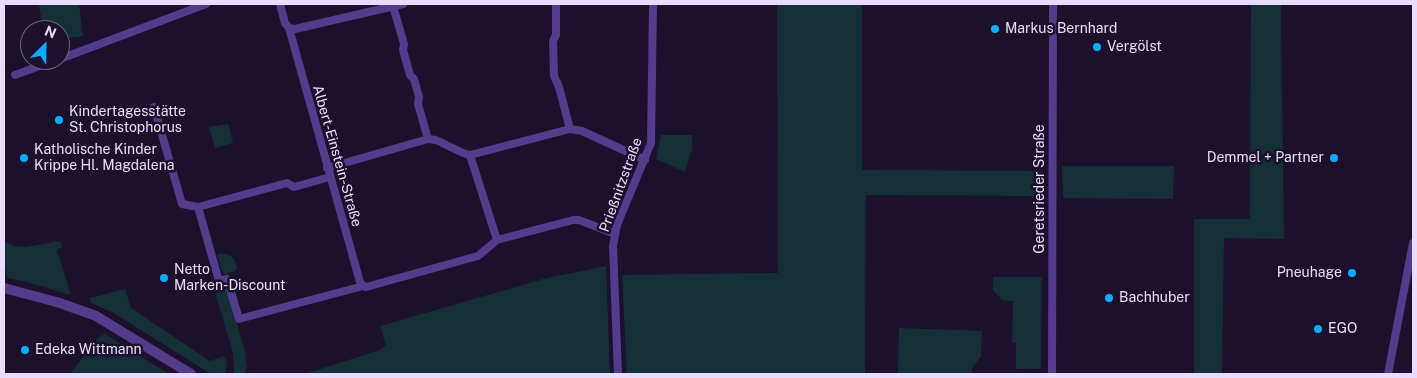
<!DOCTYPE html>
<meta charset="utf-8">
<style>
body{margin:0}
#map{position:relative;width:1417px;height:378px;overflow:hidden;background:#1c112c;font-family:"Public Sans",sans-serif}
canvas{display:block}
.frame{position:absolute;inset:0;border:5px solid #e9ddff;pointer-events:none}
.north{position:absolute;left:20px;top:20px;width:50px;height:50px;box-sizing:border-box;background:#1c112c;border:1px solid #6e6380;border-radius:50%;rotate:23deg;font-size:14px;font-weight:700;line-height:20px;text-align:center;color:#e9ddff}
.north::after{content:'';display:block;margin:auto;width:18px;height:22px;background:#09adff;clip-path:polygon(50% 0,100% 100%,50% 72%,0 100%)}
</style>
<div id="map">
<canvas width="1417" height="378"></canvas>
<div class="frame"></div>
<div class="north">N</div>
</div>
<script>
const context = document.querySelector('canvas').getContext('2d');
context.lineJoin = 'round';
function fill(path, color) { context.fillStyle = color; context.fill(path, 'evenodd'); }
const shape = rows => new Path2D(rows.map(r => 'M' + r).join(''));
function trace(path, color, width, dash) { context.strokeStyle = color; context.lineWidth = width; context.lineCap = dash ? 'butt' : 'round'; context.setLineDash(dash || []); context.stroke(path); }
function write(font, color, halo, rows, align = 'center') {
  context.font = font + ' "Public Sans",sans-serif'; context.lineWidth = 5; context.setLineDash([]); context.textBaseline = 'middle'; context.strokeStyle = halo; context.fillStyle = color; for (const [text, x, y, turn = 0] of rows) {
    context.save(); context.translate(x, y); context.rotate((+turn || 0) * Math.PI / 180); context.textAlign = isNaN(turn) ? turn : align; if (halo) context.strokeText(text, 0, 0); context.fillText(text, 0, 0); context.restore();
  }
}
fill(shape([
 [39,4,79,4,83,36,60,39,60,30,43,30],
 [777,4,862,4,862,170,1042,171,1041,196,866,195,865,374,627,374,622,275,778,273],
 [1251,4,1281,4,1284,239,1224,238,1222,374,1194,374,1194,219,1250,219],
 [228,124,233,143,215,148,209,127],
 [661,135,692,135,692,149,685,172,656,159],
 [1062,166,1174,166,1173,199,1063,198],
 [4,241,14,246,25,247,60,241,62,247,57,250,71,295,27,282,7,278,4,260,4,248,5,247],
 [222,253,229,255,234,259,237,267,235,271,225,274,222,271,217,255],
 [606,266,610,374,308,374,308,373,377,351,386,346,380,326,547,278],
 [993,277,1042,277,1041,369,1016,369,1016,343,1012,342,1013,301,1002,300,993,290],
 [227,288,245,352,247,368,244,374,234,374,233,353,215,292],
 [125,289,131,308,210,361,224,356,227,363,225,372,223,374,211,374,112,312,91,303,90,298],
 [899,328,982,331,981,356,972,368,972,374,898,374],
 [105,334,169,374,70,374,99,337]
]), '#143036');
trace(shape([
 [280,4,285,23,289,28,360,282,363,286,366,287,478,256,497,240,573,220,579,220,615,234],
 [556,4,556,35,553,41,554,76,559,87,570,129],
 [393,6,404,44,403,50,410,75,414,79,419,97,418,104,428,139],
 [289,28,295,29,403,4],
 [60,59,206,4],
 [15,75,56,60],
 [154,107,182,204,198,207,287,183,294,187,330,177],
 [470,155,497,240],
 [327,168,428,139,436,140,463,153,470,155,570,129,582,131,645,160],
 [198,207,219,281,227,279,239,319,363,286],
 [618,374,613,246,617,225,651,143,653,4],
 [1052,374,1053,4],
 [1388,374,1413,243]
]), '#523c8b', 8);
trace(shape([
 [4,288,60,303,96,316,191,374]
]), '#523c8b', 10);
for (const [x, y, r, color] of [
 [995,29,5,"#09adff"],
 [1097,47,5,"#09adff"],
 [59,120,5,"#09adff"],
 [24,158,5,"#09adff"],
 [1334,158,5,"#09adff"],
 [1352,273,5,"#09adff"],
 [164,278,5,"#09adff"],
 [1109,298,5,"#09adff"],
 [1318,329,5,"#09adff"],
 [25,350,5,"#09adff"]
]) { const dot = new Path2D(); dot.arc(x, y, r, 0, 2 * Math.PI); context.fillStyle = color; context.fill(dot); trace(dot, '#1c112c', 2); }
write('14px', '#e9ddff', '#1c112c', [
 ["Markus Bernhard",1005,29],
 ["Vergölst",1107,47],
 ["Kindertagesstätte",69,112],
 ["St. Christophorus",69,128],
 ["Katholische Kinder",34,150],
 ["Krippe Hl. Magdalena",34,166],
 ["Demmel + Partner",1324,158,"right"],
 ["Netto",174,270],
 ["Marken-Discount",174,286],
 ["Pneuhage",1342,273,"right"],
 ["Bachhuber",1119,298],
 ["EGO",1328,329],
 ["Edeka Wittmann",35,350]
], 'left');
write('14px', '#e9ddff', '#1c112c', [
 ["Albert-Einstein-Straße",337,156,74],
 ["Prießnitzstraße",621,185,-70],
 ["Geretsrieder Straße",1040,189,-90]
]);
</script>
